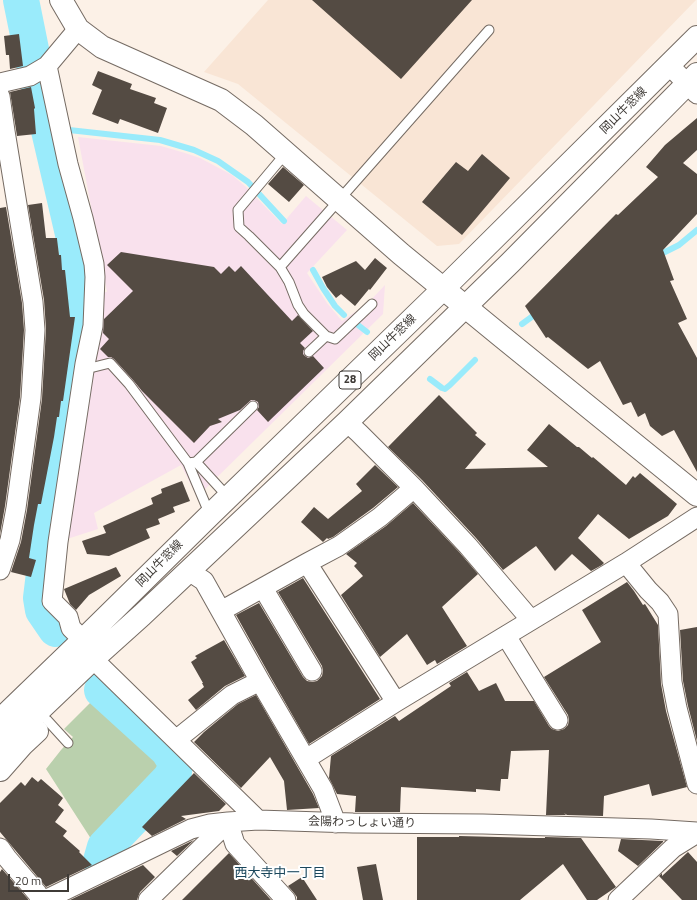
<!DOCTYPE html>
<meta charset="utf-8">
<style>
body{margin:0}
#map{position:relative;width:697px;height:900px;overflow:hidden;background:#fcf1e7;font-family:"Titillium Web",sans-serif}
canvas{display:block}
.scale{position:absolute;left:8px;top:874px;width:61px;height:18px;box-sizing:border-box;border:2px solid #3f3b37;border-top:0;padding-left:5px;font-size:12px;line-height:14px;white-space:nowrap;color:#3f3b37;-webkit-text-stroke:3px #fff;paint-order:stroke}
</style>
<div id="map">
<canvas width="697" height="900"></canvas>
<div class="scale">20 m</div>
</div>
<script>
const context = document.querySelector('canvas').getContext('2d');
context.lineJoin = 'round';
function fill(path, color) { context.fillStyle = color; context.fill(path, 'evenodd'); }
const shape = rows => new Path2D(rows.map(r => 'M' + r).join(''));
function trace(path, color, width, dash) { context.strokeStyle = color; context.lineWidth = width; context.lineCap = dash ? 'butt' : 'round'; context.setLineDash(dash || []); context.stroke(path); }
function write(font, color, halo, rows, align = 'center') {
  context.font = font + ' "Titillium Web","Noto Sans JP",sans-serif'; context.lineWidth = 4; context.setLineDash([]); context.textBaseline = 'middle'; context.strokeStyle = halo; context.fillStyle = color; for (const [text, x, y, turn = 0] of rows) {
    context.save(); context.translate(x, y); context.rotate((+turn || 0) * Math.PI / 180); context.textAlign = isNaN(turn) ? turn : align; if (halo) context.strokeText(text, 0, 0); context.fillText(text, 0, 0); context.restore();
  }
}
fill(shape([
 [268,0,696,0,459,244,437,246,238,84,204,72]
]), '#f9e5d5');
fill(shape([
 [78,137,161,146,185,153,200,158,232,175,246,187,282,224,306,196,347,230,307,273,327,303,342,321,368,303,385,285,383,314,197,497,181,465,94,513,98,529,67,539,101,292,107,292]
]), '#f9e1ed');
fill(shape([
 [97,696,166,760,95,845,46,769,61,750,73,737,64,729]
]), '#bad0ad');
trace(shape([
 [69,130,160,140,194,150,218,161,248,182,284,221],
 [657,256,679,245,697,230],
 [313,270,323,288,335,306,344,315],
 [522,324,537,313],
 [358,325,367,332],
 [430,379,442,388,445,389,450,385,475,360]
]), '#9aebfb', 6);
trace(shape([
 [21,0,37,79,76,247,82,326,59,451,41,598,43,610,56,629],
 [101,861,105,847,170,779,174,772,175,764,173,758,168,750,102,690]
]), '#9aebfb', 36);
fill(shape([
 [312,0,472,0,401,79],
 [19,34,23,66,10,69,9,55,6,55,4,36],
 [98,71,132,84,130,89,156,98,154,103,167,108,158,133,120,119,118,124,92,114,102,90,92,85],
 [31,87,35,108,34,109,36,134,17,136,10,92],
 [697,118,697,150,683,163,697,174,697,214,663,250,674,280,670,281,687,319,678,323,697,358,697,472,674,430,662,436,650,426,645,413,638,417,631,402,623,405,600,361,588,369,548,337,546,338,525,306,616,214,618,215,658,177,646,167,665,145],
 [482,154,510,178,462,235,422,202,456,162,468,171],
 [283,167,304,185,289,202,268,184],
 [42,203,46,238,57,238,57,239,59,255,61,255,62,270,65,270,70,317,75,317,63,401,61,401,59,417,57,417,54,437,41,504,38,504,34,525,29,558,36,560,31,577,11,572,21,542,27,510,42,399,46,329,44,300,28,205],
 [6,207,22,303,24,330,20,397,5,506,0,534,0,208],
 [121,252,214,267,221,274,229,266,235,272,241,266,292,321,298,315,313,331,300,343,305,348,303,351,303,354,305,356,308,358,313,356,324,368,268,422,257,410,259,407,258,402,254,400,251,400,240,410,218,419,222,422,210,426,194,443,142,391,133,380,114,359,111,357,108,357,100,349,109,339,103,333,104,319,133,291,107,265],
 [375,258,387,268,370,290,369,289,355,306,341,294,336,298,327,287,322,277,356,261,365,270],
 [439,395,477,433,475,435,486,444,465,469,548,467,527,450,549,424,577,447,579,447,592,458,593,457,626,485,633,476,635,478,640,473,677,504,668,516,629,539,598,514,578,538,604,563,602,565,591,571,572,554,555,571,536,546,503,570,476,538,422,480,388,447],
 [375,465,398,487,373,508,333,537,328,539,327,538,323,542,301,522,314,507,328,519,362,491,356,484],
 [182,481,190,501,173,507,175,512,158,519,160,524,146,529,150,538,109,556,87,554,82,541,106,533,103,526,153,504,151,498,162,493,161,489],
 [413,503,460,553,478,574,442,607,467,646,437,664,435,660,427,665,407,634,380,657,341,595,363,576,354,566,357,563,346,554,386,526],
 [116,567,121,576,89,595,76,610,70,604,64,589],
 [303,578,380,699,309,744,270,676,236,615,259,603,303,677,307,681,312,682,317,681,322,676,323,671,322,666,278,592],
 [627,582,634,591,643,605,645,604,658,625,661,684,666,711,687,787,652,796,649,784,604,796,603,816,567,815,564,813,566,815,546,815,549,750,511,751,508,779,501,779,500,791,476,789,476,792,401,787,400,812,355,812,356,796,337,794,329,778,331,756,395,716,399,721,451,686,449,683,467,672,479,691,496,683,505,701,534,701,549,726,552,729,558,731,564,729,568,725,569,720,568,715,544,677,601,642,582,610],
 [697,627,697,741,688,706,683,681,680,630],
 [224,640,245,676,225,686,196,710,188,700,204,687,202,683,203,683,191,662,197,658,195,656],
 [256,695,313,794,319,808,287,810,284,781,270,757,241,788,194,742,204,732,238,704],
 [194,773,226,804,219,811,181,816,186,819,152,836,142,827],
 [32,777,38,782,41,779,63,798,58,805,64,810,55,822,67,831,63,836,80,851,79,852,92,865,46,887,0,832,0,803,21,782,25,786],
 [459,836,536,838,545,838,545,837,581,838,616,887,597,900,587,900,563,864,520,900,417,900,417,837,459,837],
 [621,839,663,841,663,842,638,866,618,851],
 [194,840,177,856,171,851],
 [688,852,697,862,697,900,682,900,659,876,662,873,662,876],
 [229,853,271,900,182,900],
 [376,864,383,900,363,900,357,867],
 [143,865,155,877,140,892,138,897,137,900,70,900],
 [2,869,28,899,28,900,0,900,0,872],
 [302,877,317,900,297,900,297,897,294,893,288,886]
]), '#544b43');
const service = shape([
 [286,153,238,210,239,227,249,236,280,267,289,282,298,305,304,314,326,336],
 [280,267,489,30],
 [309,352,326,336,335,339,372,304],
 [85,364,94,367,110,363,129,384,188,463,196,462,253,406],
 [196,462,228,497],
 [188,463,210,515],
 [47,720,68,743]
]);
const minor = shape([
 [669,65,697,94],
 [47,66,68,164,83,218,94,264,95,277,93,326,85,364,58,542,52,601,68,617,71,628,83,640],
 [0,83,30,76,47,66,78,29],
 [0,96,5,131,33,302,35,330,31,398,16,508,10,540,0,570],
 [347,422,359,433,414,488,468,546,531,620],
 [307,563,396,702],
 [626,563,648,590,660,602,668,614,672,682,677,708,697,784],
 [189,571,204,581,260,681,323,789,336,823],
 [263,588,312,671],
 [221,611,307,563,339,546,380,517,414,488],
 [506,636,558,720],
 [93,659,258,820],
 [176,740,232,695,260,681],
 [306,759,396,702,626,563,697,517],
 [0,848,7,858,37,893,41,900],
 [45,900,191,829,210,824,228,822,258,820,353,823,483,824,651,829,697,832],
 [148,900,228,822,235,844,286,900],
 [618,900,673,848,697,833]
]);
const tertiary = shape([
 [61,0,78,29,102,47,221,100,254,125,401,254,501,336,697,495]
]);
const primary = shape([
 [0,720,83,640,210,515,443,289,697,37],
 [0,745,29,720,93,659,142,615,347,422,510,263,697,74],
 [0,770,22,745,37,731]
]);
trace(service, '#756b63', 11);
trace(minor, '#756b63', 21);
trace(tertiary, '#756b63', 24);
trace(primary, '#756b63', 24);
trace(service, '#fff', 9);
trace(minor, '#fff', 19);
trace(tertiary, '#fff', 22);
trace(primary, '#fff', 22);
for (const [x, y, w] of [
 [350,380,22]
]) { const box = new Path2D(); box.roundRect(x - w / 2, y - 9, w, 18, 3); context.fillStyle = '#fff'; context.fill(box); trace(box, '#3f3b37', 1); }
write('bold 11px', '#3f3b37', null, [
 ["28",350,380]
]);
write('12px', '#3f3b37', '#fff', [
 ["岡山牛窓線",624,111,-45],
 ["岡山牛窓線",393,338,-44],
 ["岡山牛窓線",160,564,-45],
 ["会陽わっしょい通り",362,823,1]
]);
write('13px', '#1a475c', '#fff', [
 ["西大寺中一丁目",280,874]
]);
</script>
